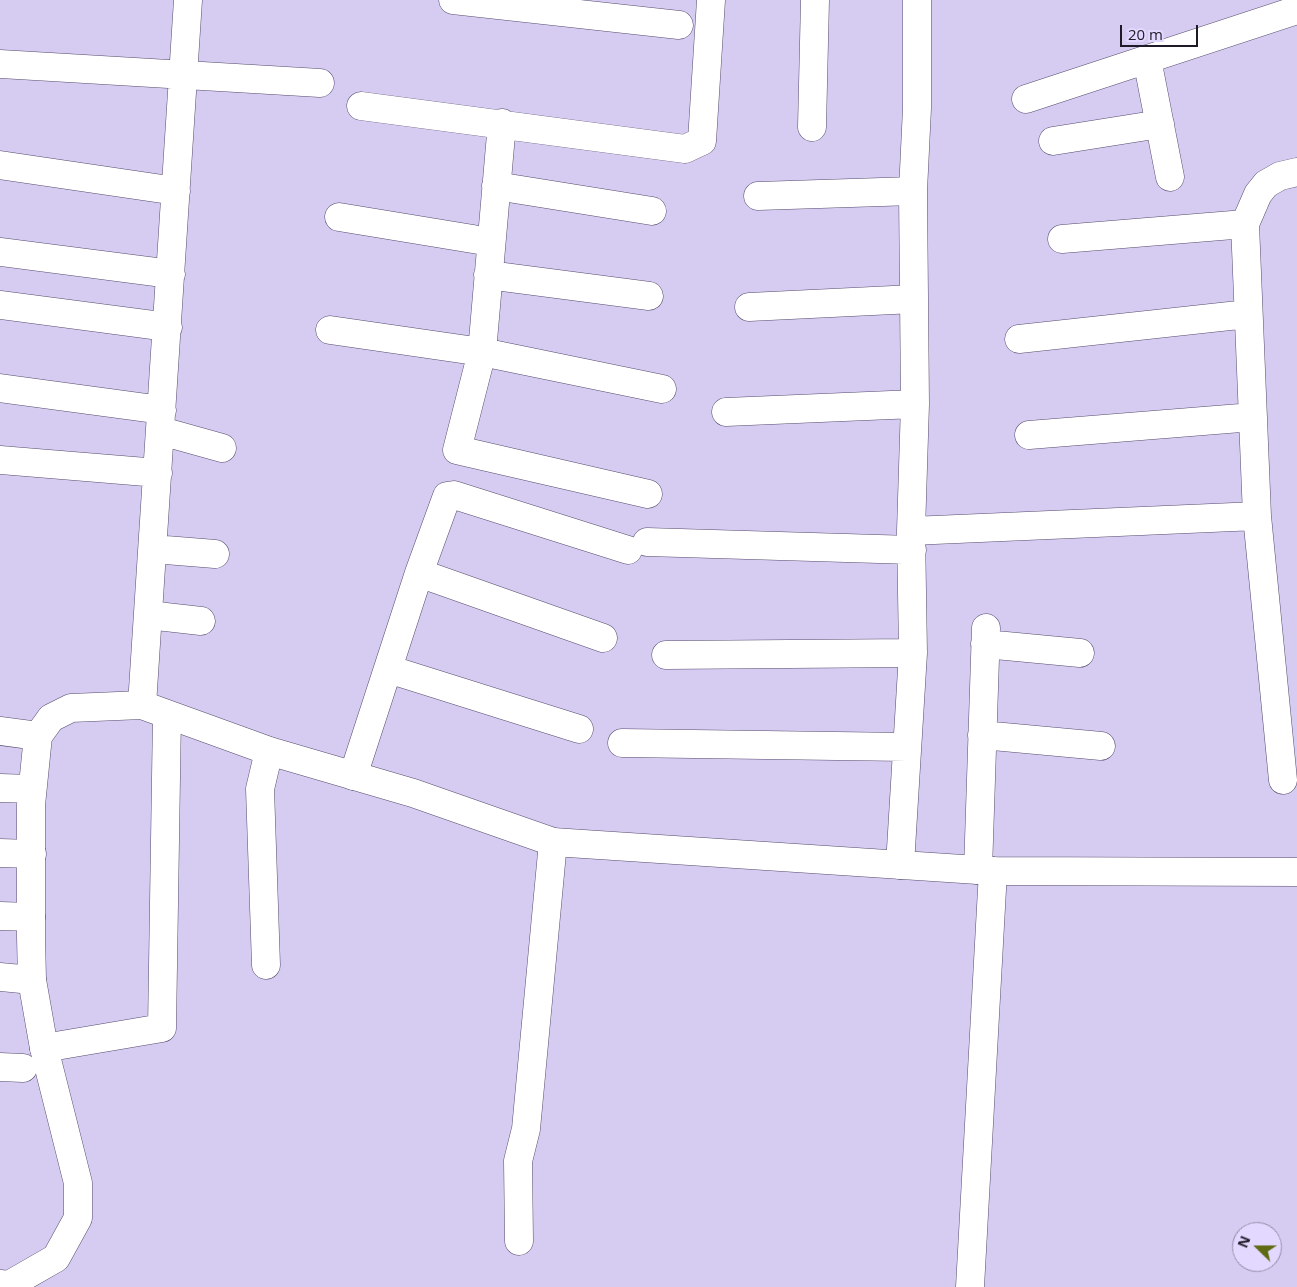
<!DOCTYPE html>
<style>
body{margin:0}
#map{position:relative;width:1297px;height:1287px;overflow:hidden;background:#d6cbf1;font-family:"Open Sans",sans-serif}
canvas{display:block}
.north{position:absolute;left:1232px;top:1222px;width:50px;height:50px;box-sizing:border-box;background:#e3d8ff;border:1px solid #948ca9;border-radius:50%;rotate:292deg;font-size:14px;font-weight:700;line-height:20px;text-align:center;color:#1e1a27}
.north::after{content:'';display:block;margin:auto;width:18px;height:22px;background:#5e6b13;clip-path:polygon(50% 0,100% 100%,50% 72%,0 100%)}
.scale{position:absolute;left:1120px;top:25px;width:78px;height:22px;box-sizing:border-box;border:2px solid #1e1a27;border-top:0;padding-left:6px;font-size:15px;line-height:18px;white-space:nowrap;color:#1e1a27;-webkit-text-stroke:4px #e3d8ff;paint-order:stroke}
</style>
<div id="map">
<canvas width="1297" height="1287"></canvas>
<div class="north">N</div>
<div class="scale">20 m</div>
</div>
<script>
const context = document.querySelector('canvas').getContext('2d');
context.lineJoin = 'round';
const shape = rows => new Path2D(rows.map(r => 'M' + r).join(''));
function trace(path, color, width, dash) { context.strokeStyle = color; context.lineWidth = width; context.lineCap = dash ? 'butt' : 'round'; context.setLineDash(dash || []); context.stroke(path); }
const minor = shape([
 [453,0,679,25],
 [1147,59,1170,177],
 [0,64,320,83],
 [1026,99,1297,10],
 [361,106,685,149,702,141,711,0],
 [502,123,482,352,457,450,648,494],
 [812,127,815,0],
 [1053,141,1160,124],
 [0,165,176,191],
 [496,186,652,211],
 [758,196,913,191],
 [339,217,491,242],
 [1062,239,1245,224],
 [0,252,171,274],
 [488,275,649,296],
 [0,305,168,327],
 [749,307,914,299],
 [330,330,482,352,662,389],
 [1019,339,1248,314],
 [0,388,162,410],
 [726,412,915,404],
 [161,431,222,448],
 [1029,435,1253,417],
 [0,460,158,473],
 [911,531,1257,516],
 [647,542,912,550],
 [153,549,215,554],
 [419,573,603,638],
 [148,615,201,621],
 [985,644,1080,653],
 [666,655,913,653],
 [388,669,579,729],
 [142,705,188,0],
 [0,731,38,736],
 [982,735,1101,746],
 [622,743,907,747],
 [353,776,419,573,447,496,454,495,628,550],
 [1283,780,1257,516,1245,224,1258,194,1266,184,1280,176,1297,172],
 [0,788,32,789],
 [0,853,32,854],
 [900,865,913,653,911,531,915,404,913,191,917,108,917,0],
 [978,870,986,628],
 [0,916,31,917],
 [266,965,260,789,269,751],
 [0,977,32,980],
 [44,1048,162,1028,167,715],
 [0,1067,23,1068],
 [519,1241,518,1161,526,1129,553,842],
 [970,1287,993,871]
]);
const tertiary = shape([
 [0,1284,9,1285,56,1258,78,1218,78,1183,44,1048,32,980,31,937,31,805,38,736,51,718,71,708,142,705,269,751,413,793,553,842,993,871,1297,872]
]);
trace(minor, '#564c6d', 29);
trace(tertiary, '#564c6d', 29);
trace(minor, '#fff', 28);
trace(tertiary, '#fff', 28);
</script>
